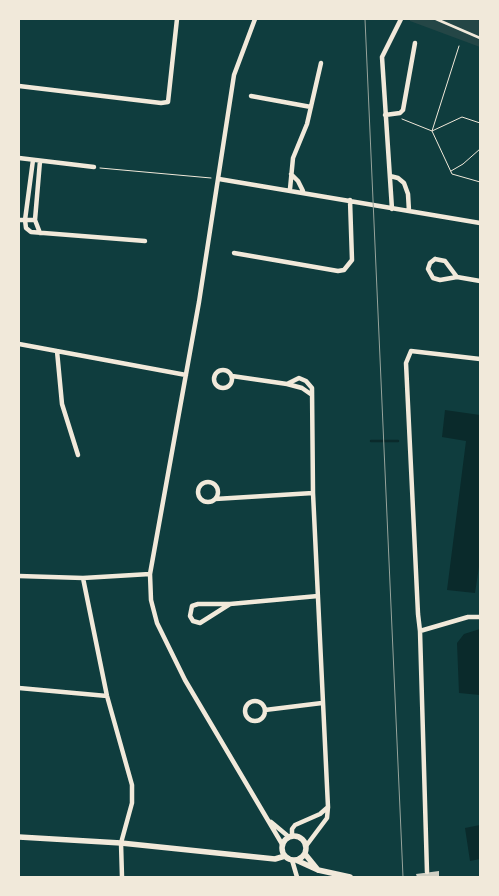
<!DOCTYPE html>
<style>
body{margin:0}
#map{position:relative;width:499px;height:896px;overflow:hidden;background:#0f3d3e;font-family:Bitter,serif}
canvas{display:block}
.frame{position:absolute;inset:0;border:20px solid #f1e9da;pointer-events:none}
</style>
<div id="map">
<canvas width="499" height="896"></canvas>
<div class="frame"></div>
</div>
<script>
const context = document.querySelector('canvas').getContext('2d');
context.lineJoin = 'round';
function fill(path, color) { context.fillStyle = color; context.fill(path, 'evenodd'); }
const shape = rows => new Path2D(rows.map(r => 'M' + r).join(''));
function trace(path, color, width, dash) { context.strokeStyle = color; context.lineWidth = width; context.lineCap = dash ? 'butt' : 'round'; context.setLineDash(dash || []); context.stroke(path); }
fill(shape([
 [410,19,480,19,480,47,410,21]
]), '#244646');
fill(shape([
 [445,410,480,415,480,560,475,593,447,590,466,441,442,437],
 [480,629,480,695,459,693,457,643,464,634],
 [480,825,480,859,470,861,465,828]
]), '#0a2a2b');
trace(shape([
 [371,441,398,441]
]), '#0a2a2b', 2.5);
fill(shape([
 [439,871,439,877,417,877,416,874]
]), '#cfcfc3');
trace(shape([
 [459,46,432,131,462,117,480,123],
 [402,119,432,131,452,174,480,182],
 [100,168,211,178],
 [451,171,463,164,480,149]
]), '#f1e9da', 1);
trace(shape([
 [436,19,480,38]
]), '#f1e9da', 2.5);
trace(shape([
 [255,19,234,75,199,302,150,574,151,600,157,623,185,680,282,844],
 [19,86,161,103,168,102,177,19],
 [251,96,311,107],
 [385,115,400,113,403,110,415,43],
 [19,158,94,167],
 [33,160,25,220,26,228,31,232,145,241],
 [291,174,298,181,303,191],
 [390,176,398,178,404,183,408,194,409,211],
 [219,179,480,223],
 [290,189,293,158,307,124,321,63],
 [392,209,382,57,401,19],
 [19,220,35,220],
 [40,233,35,220,40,161],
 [234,253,338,271,344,270,352,260,350,200],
 [435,259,445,261,457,277,440,280,433,278,428,269,430,263,435,259],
 [457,277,480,281],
 [19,344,186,375],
 [57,351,62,404,78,455],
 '214 379a9 9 0 1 1 18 0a9 9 0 1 1-18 0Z',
 [232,376,287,384,302,388,312,395],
 [287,384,299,378,306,381,312,388,313,493,328,807,327,818,306,846],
 '198 492a10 10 0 1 1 20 0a10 10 0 1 1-20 0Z',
 [215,499,313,493],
 [19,576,83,578,150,574],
 [83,578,107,696,132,785,132,803,121,843,122,877],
 [230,604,200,623,193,621,190,616,192,606,198,604,230,604,318,596],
 [420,631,468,617,480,617],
 [19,688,107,696],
 '245 711a10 10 0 1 1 20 0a10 10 0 1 1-20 0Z',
 [265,710,322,703],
 [271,822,289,837],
 [292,836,292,829,295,825,320,814,328,807],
 [292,860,297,877],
 [427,872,420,631,418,614,406,363,411,351,480,359]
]), '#f1e9da', 4.5);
trace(shape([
 '282 848a12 12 0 1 1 24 0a12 12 0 1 1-24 0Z',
 [19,837,121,843,275,859,285,856],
 [305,854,318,870],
 [296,860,318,870,350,877]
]), '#f1e9da', 5.5);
trace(shape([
 [365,19,403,877]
]), '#97a49c', 1);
</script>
